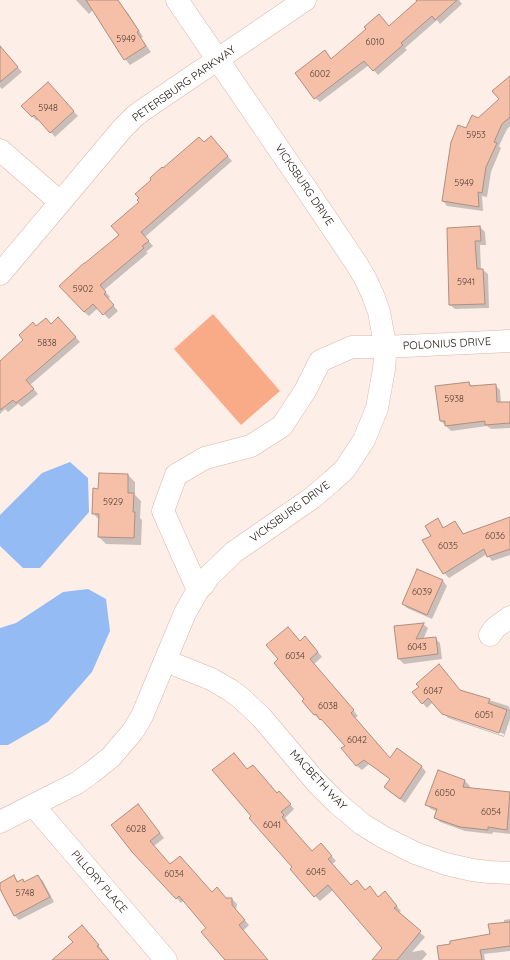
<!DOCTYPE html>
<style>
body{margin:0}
canvas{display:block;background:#fdeee8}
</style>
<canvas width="510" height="960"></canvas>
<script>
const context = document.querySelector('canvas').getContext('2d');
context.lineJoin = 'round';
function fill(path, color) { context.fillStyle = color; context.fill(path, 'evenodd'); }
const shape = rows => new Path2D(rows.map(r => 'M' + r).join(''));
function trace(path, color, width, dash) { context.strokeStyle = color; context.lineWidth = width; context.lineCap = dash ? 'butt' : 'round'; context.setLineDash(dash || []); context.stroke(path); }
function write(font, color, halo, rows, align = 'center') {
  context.font = font + ' Quicksand,sans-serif'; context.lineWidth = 3; context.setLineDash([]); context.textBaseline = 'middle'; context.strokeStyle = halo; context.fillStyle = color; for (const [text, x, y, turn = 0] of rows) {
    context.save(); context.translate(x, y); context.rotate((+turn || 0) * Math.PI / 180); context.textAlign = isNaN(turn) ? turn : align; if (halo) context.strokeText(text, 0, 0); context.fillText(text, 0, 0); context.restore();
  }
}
fill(shape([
 [213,314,280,391,241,425,174,349]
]), '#f9ab88');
fill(shape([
 [70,462,88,478,89,512,40,568,23,568,0,546,0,515,42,473],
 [88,589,106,599,110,631,92,672,48,722,8,745,0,745,0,628,16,623,63,592]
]), '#94bbf4');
fill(shape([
 [76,0,112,0,123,8,128,13,143,37,141,38,151,52,130,65,125,59,93,10,89,14],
 [418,0,459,0,462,4,440,24,437,20,405,48,407,50,378,75,369,65,320,102,315,98,325,52,332,60,389,27],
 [0,47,22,72,2,89,0,87],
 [510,77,510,126,507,129,499,146,501,148,491,172,487,197,482,196,483,211,447,206,443,201,466,130,500,99],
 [52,88,78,116,55,137,39,119,37,121,32,116],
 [215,142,232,161,145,237,153,246,146,252,148,253,104,290,110,297,108,299,118,311,109,319,98,308,89,316,84,312,120,235,140,202,163,170,204,143],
 [480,227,485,232,486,245,480,245,481,270,483,270,488,274,489,308,455,309,450,305],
 [63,323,80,342,30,385,38,394,22,407,18,404,8,412,5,409,0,414,0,362,25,340,36,327],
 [469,383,473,387,495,385,500,390,501,403,510,403,510,428,491,429,487,426,451,431,441,421,437,387],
 [100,474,128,475,135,482,135,495,141,501,140,518,142,520,141,545,106,544,99,537,100,521,93,513,99,490],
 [510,518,510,555,492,561,487,554,449,578,444,573,424,541,432,536,437,520,444,528,454,522,459,527,464,534],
 [418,570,443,581,447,586,432,619,407,608,403,604],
 [423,624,428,628,423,640,435,638,440,643,442,659,404,664,399,659],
 [300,642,310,642,322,657,314,664,358,716,355,718,390,759,397,750,422,767,426,772,405,803,390,792,385,787,391,779,369,764,362,770,357,766,343,749,346,746,321,718,319,719,315,715,303,701,305,699],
 [461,691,508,706,510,708,510,719,504,737,448,718,446,716,504,736,504,734,442,713,433,702,427,708,413,692],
 [248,770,277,794,284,797,294,809,285,818,288,821,286,822,312,852,325,849,336,861,332,864,352,886,357,881,366,891,379,898,389,897,401,911,398,913,425,937,412,952,423,950,427,954,422,960,384,960,383,948,333,890,320,901,315,896,291,869,294,867,252,816],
 [438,772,465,781,470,786,469,789,510,793,510,834,493,832,492,834,465,831,440,822,436,818,438,812,431,809,427,805],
 [142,810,164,838,154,846,171,866,212,893,226,899,232,899,237,904,236,910,249,925,243,931,267,960,226,960,208,928,184,900,181,903,133,851],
 [38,876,43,881,54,902,19,920,14,915,0,887,0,884,14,877,19,882,23,880,25,882],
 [510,919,510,951,484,954,485,960,440,960,491,935,504,924,504,920],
 [87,932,103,951,102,952,109,960,66,960]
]), '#0003');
const building = shape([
 [86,0,118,0,139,31,137,32,146,46,124,60,86,0],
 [416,0,457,0,435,20,432,16,401,43,403,45,373,71,364,61,314,99,295,73,325,50,331,59,366,29,364,27,379,14,389,26,417,1,416,0],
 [0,46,18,67,0,82,0,46],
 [510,76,510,117,502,124,494,142,497,143,486,167,482,193,478,192,479,207,442,201,451,142,458,125,466,128,472,115,478,118,499,99,492,91,510,76],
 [48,82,74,111,50,133,34,115,32,117,21,106,48,82],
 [211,136,228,156,141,232,149,241,142,246,144,248,100,285,106,292,104,294,114,305,103,315,93,304,84,312,59,286,84,263,85,263,119,235,111,226,139,202,137,200,139,198,135,194,151,180,150,178,162,167,163,168,199,137,204,142,211,136],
 [480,226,481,241,475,241,477,269,483,269,485,304,449,305,447,228,480,226],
 [58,317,76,337,26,380,34,389,16,403,13,400,0,410,0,361,23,340,19,335,33,322,36,326,46,318,51,324,58,317],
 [469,382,470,386,496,384,497,402,510,402,510,423,485,425,485,421,445,426,445,421,440,421,435,386,469,382],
 [99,473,128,474,128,493,134,493,133,512,135,512,134,538,98,537,99,514,92,514,93,488,98,489,99,473],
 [510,517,510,549,487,557,484,549,443,574,422,540,431,536,425,526,438,518,443,528,455,521,463,534,510,517],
 [417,569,443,580,427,615,402,604,417,569],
 [424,623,416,639,436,637,438,654,398,659,394,626,424,623],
 [288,627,300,641,305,636,318,652,310,659,354,710,351,713,390,758,397,748,422,766,400,799,384,787,390,779,364,760,356,766,341,748,345,746,321,719,320,720,316,714,314,715,302,701,304,699,274,663,278,659,266,645,288,627],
 [439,664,460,690,490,699,488,703,507,710,499,733,442,714,428,698,422,704,412,692,419,687,416,684,439,664],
 [234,753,247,769,253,765,277,793,279,791,291,804,281,812,284,815,282,817,312,851,321,843,332,856,328,859,351,885,357,880,365,890,370,886,378,897,385,891,397,906,394,908,421,931,397,960,372,960,382,948,328,885,314,897,290,869,292,867,249,818,251,816,212,770,234,753],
 [438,770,465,780,463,787,510,792,507,830,488,827,488,830,460,827,434,818,437,809,425,805,438,770],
 [138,804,160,833,150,841,170,864,180,856,212,892,217,887,226,898,232,898,232,905,245,920,239,925,268,960,225,960,201,932,206,928,179,896,176,899,132,852,111,825,138,804],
 [14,875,17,882,23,879,24,882,38,875,50,897,14,916,0,889,0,883,14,875],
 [510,922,510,946,480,950,482,960,439,960,437,946,450,944,450,941,490,934,488,924,510,922],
 [82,925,99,945,97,946,109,960,52,960,73,942,68,937,82,925]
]);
fill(building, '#f6c0a8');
trace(building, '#af8f80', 1);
const minor = shape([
 [0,150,60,202],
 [0,274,122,129,135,116,143,110,305,0],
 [198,590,163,511,176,475,205,458,251,446,282,426,305,391,320,361,352,347,384,347,510,341],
 [490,635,495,628,510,617],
 [166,661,211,679,230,690,241,698,262,718,317,783,336,802,362,824,383,837,415,853,446,864,472,870,489,872,510,873],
 [33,805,166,960],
 [0,822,77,783,91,773,111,757,133,731,142,716,185,613,198,590,204,584,209,576,234,552,312,498,332,481,345,469,364,440,377,408,384,369,385,356,384,339,379,312,373,295,365,278,356,263,309,193,177,0]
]);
trace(minor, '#d9b7a7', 23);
trace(minor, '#fff', 22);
write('9px', '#523b32', null, [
 ["5949",126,39],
 ["6010",375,42],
 ["6002",320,74],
 ["5948",48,108],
 ["5953",476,135],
 ["5949",464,183],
 ["5941",466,282],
 ["5902",83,289],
 ["5838",47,343],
 ["5938",454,399],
 ["5929",113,502],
 ["6036",495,536],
 ["6035",448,546],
 ["6039",422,592],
 ["6043",417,647],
 ["6034",295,656],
 ["6047",433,691],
 ["6038",328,706],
 ["6051",484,715],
 ["6042",357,740],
 ["6050",445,793],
 ["6054",491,812],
 ["6041",272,825],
 ["6028",136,829],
 ["6045",316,872],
 ["6034",174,874],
 ["5748",25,893]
]);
write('11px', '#1b0f0a', '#fff', [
 ["PETERSBURG PARKWAY",184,84,-35],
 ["VICKSBURG DRIVE",304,185,56],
 ["POLONIUS DRIVE",447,344,-3],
 ["VICKSBURG DRIVE",290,512,-36],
 ["MACBETH WAY",318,780,47],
 ["PILLORY PLACE",99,882,49]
]);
</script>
